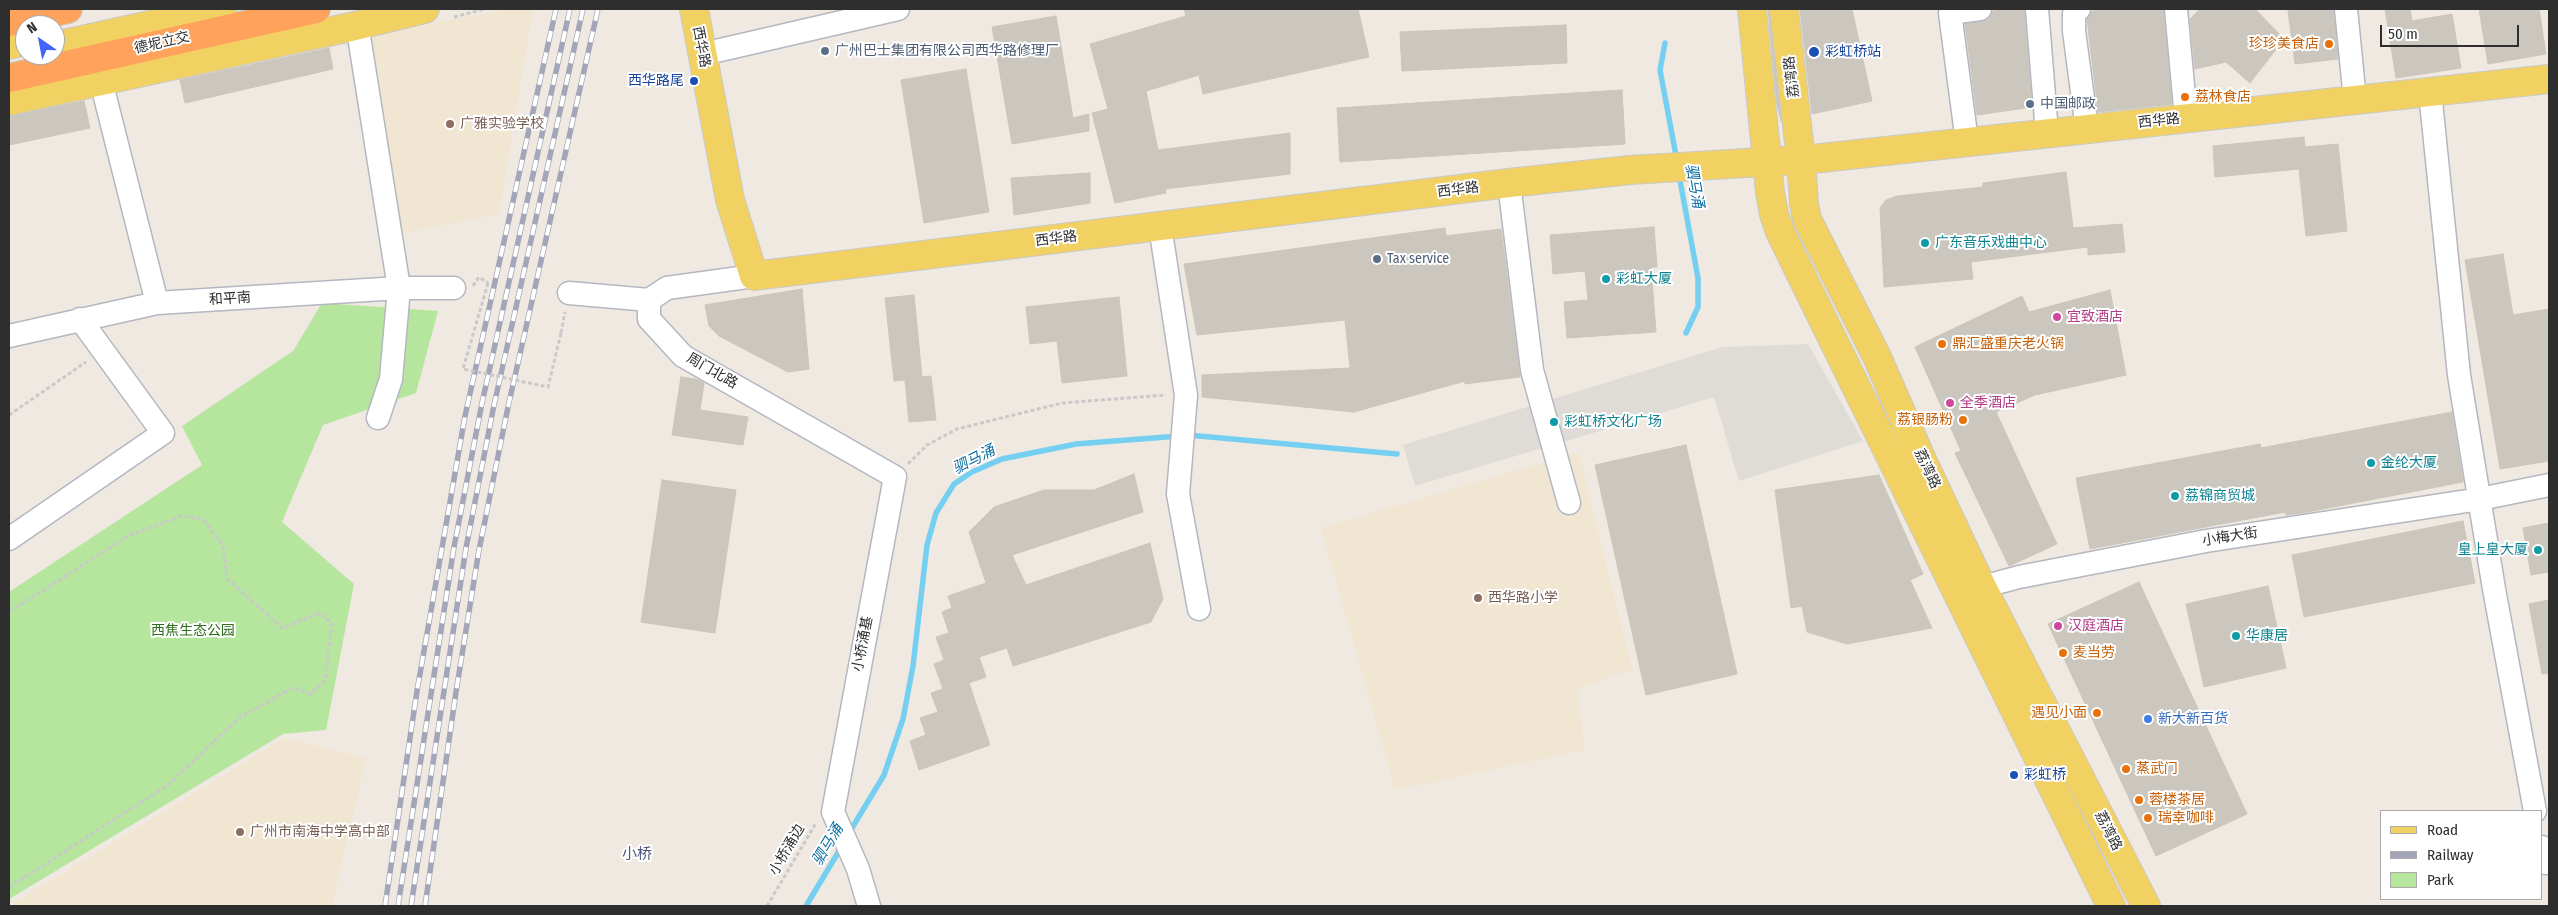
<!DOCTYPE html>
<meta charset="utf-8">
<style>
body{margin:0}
#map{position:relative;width:2558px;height:915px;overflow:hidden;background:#efe9e1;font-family:"Fira Sans Condensed",sans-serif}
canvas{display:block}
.frame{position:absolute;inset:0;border:10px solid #2e2e2e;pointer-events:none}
.legend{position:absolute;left:2380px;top:810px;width:162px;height:90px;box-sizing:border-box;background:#fff;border:1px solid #ababab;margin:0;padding:6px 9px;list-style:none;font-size:15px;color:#2e2e2e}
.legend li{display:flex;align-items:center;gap:10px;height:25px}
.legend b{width:25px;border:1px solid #ababab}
.north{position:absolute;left:15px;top:15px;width:50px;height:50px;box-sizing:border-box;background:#fff;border:1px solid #ababab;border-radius:50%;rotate:327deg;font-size:14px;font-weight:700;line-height:20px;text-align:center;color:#2e2e2e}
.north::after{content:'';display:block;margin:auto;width:18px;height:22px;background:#4264fb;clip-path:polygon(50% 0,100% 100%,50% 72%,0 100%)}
.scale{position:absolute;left:2380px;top:25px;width:139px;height:22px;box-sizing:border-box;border:2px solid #2e2e2e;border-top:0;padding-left:6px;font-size:15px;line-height:18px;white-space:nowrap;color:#2e2e2e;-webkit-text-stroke:4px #fff;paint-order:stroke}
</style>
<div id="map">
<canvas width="2558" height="915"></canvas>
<div class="frame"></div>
<ul class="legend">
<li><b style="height:6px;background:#f2d163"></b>Road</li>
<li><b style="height:6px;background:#a3a6b8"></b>Railway</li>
<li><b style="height:14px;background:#b6e59e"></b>Park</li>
</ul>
<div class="north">N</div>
<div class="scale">50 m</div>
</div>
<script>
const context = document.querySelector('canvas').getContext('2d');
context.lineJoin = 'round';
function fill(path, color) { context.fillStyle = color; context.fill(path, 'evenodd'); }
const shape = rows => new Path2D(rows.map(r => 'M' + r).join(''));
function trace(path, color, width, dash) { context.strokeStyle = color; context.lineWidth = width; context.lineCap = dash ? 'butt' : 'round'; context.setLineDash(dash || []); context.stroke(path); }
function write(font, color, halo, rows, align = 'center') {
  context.font = font + ' "Fira Sans Condensed","Noto Sans SC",sans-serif'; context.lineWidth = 4; context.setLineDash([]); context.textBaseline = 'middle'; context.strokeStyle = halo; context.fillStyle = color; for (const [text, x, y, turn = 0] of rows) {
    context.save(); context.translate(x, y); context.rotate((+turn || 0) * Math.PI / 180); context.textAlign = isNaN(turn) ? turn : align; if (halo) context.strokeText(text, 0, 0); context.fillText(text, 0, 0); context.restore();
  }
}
fill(shape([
 [509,9,533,9,499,214,403,233,371,35],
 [1579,452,1632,669,1578,689,1584,750,1395,790,1321,528],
 [285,738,366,758,332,906,9,906]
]), '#f0e6d1');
fill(shape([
 [322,303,438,311,416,393,323,425,282,522,354,584,326,730,283,734,9,899,9,592,202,465,182,426,293,351]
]), '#b6e59e');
fill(shape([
 [1808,344,1863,441,1739,481,1714,397,1415,486,1403,445,1722,347]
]), '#dfdcd8');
trace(shape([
 [1665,43,1660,70,1677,161],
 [1679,175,1698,278,1698,307,1686,333],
 [1188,435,1397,454],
 [849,833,884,775,903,719,913,666,927,545,936,513,954,484,972,472,1002,459,1076,444,1179,436],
 [806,906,842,846]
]), '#75cff0', 5.5);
const building = shape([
 [1184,9,1358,9,1369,57,1203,94,1199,75,1146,91,1158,150,1290,133,1290,174,1165,189,1166,193,1115,203,1092,113,1108,109,1090,44,1186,16,1184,9],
 [1768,9,1769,9,1781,121,1777,104,1768,9],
 [1800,9,1852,9,1872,101,1812,114,1800,9],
 [2011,9,2024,9,2032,107,1977,115,1965,24,1988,20,1993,11,2011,9],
 [2117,9,2163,9,2172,104,2098,112,2087,19,2092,11,2117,9],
 [2200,9,2255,9,2284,39,2250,83,2226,62,2195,69,2190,19,2200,9],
 [2304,9,2333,9,2338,59,2295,64,2288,11,2304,9],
 [2385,9,2410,9,2412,21,2452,14,2461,68,2396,78,2385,9],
 [2479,9,2539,9,2546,54,2488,64,2479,9],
 [1056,16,1073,118,1089,114,1089,131,1012,144,992,27,1056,16],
 [1566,25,1567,63,1402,71,1400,32,1566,25],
 [329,48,333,69,185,103,180,80,329,48],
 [966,69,989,212,924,223,901,80,966,69],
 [1622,90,1625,144,1340,162,1337,108,1622,90],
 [84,101,90,128,9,145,9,116,84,101],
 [2304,137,2305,147,2338,144,2347,231,2306,236,2299,169,2215,177,2213,146,2304,137],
 [2066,172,2073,228,2122,224,2125,252,2088,255,2088,247,1971,262,1973,279,1884,287,1880,208,1886,200,1897,196,1983,187,1983,183,2066,172],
 [1090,173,1090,203,1014,215,1011,178,1090,173],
 [1654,227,1657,267,1651,267,1656,332,1567,338,1564,302,1588,300,1585,271,1553,274,1550,235,1654,227],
 [1445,228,1446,236,1501,229,1520,377,1465,384,1465,381,1354,412,1202,397,1202,375,1350,368,1345,320,1197,335,1184,264,1445,228],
 [2503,254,2513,315,2549,309,2549,461,2500,469,2465,260,2503,254],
 [802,289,809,369,788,372,719,336,709,326,705,305,802,289],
 [2110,290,2126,375,2035,395,1996,412,2057,544,2009,566,1955,453,1961,451,1915,347,2022,296,2029,312,2110,290],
 [914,295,922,377,931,376,936,420,909,422,905,380,894,381,885,298,914,295],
 [1119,297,1127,376,1062,383,1057,341,1030,344,1026,307,1119,297],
 [681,377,696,379,704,383,700,410,748,417,743,445,672,435,681,377],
 [2452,412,2463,482,2302,513,2286,515,2285,512,2090,549,2076,478,2260,444,2261,448,2452,412],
 [1686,445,1737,674,1646,695,1595,465,1686,445],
 [1134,474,1143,512,1012,555,1026,585,1150,543,1163,599,1151,622,1013,666,1007,648,979,657,986,677,969,683,990,745,919,770,910,741,926,735,920,718,938,712,931,693,943,689,934,664,944,660,936,637,949,633,942,612,952,608,948,596,986,583,969,532,994,507,1044,490,1094,490,1134,474],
 [1879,475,1923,574,1910,580,1932,628,1847,644,1807,632,1802,606,1791,608,1775,490,1879,475],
 [662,480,736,490,715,633,641,622,662,480],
 [2463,521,2475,583,2304,617,2292,555,2463,521],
 [2549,523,2549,572,2531,575,2523,528,2549,523],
 [2139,582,2247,814,2156,856,2048,624,2139,582],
 [2268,586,2286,668,2204,687,2186,604,2268,586],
 [2549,600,2549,673,2542,674,2529,604,2549,600]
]);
fill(building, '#cbc7bf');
trace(building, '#cbc5ba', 1);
const minor = shape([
 [2037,9,2047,133],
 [2079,9,2074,14,2074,31,2087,129],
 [2176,9,2186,118],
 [2346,9,2355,100],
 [355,26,358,30,399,288,391,379,378,418],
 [703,54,898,9],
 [101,81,157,303],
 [2430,92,2459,375,2494,589,2535,811],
 [1967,142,1950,13,1980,9],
 [1509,183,1532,370,1569,503],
 [1160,226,1186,395,1178,494,1199,609],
 [754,276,667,288,649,300,649,319,683,356,895,477,833,812,858,869,869,906],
 [569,293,649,300],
 [9,336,157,303,399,288,454,288],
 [9,539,163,433,80,319],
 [1982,587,2019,577,2206,541,2480,499,2549,485],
 [2542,847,2545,863]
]);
const major = shape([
 [694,9,730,200,754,276,1509,183,1630,170,1812,159,2549,79],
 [1752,9,1770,192,1774,214,1780,232,2111,906],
 [1784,9,1801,160,1804,204,1807,219,1877,357,1922,460,1982,587,2146,906],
 [9,45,25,41],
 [55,46,222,9],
 [9,101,355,26,425,9]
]);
const highway = shape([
 [9,22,68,9],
 [9,78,316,9]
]);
trace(minor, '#b4b7c1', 25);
trace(major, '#c9c9c9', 30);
trace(highway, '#c9c9c9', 30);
trace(shape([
 [454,17,485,9],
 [473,286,479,277,488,283],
 [561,333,565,312],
 [9,415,86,362],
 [908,464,927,445,957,429,1062,403,1166,395],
 [9,612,130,535,182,516,203,519,223,546,227,578,282,628,320,613,332,623,325,681,311,694,292,688,240,717,168,785,9,887],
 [767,906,816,823]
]), '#c9c9c9', 3, [4, 2.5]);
trace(minor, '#fff', 22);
trace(major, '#f2d163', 28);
trace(highway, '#ffa35c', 28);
const rail = shape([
 [385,906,417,691,465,416,556,9],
 [398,906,454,547,482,403,570,9],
 [411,906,466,548,494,405,583,9],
 [425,906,456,692,479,550,508,407,598,9]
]);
trace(rail, '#a3a6b8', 5.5);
trace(rail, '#fff', 4, [11]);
trace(shape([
 [488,283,463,369,548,387,561,333]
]), '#c9c9c9', 3, [4, 2.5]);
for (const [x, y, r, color] of [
 [2329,44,5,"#e8710a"],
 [825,51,5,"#5c6f8a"],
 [1814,52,6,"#1a4fb4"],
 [694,81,5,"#1a4fb4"],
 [2185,97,5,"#e8710a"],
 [2030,104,5,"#5c6f8a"],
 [450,124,5,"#8d6e63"],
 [1925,243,5,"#0f9aa8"],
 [1377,259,5,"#5c6f8a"],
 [1606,279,5,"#0f9aa8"],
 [2057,317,5,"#d1479c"],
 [1942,344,5,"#e8710a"],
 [1950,403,5,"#d1479c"],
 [1963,420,5,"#e8710a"],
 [1554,422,5,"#0f9aa8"],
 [2371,463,5,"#0f9aa8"],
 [2175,496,5,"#0f9aa8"],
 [2538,550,5,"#0f9aa8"],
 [1478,598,5,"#8d6e63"],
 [2058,626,5,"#d1479c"],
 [2236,636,5,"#0f9aa8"],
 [2063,653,5,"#e8710a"],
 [2097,713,5,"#e8710a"],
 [2148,719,5,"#3f7fe0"],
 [2126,769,5,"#e8710a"],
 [2014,775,5,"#1a4fb4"],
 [2139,800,5,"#e8710a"],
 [2148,818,5,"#e8710a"],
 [240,832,5,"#8d6e63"]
]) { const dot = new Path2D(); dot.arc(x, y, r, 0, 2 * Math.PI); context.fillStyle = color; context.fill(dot); trace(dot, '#fff', 2); }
write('14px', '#2e2e2e', '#fff', [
 ["德坭立交",162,43,-13],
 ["西华路",701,47,79],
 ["荔湾路",1792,77,-97],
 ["西华路",2159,121,-6],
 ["西华路",1458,190,-7],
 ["西华路",1056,239,-7],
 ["和平南",230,299,-4],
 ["周门北路",712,371,30],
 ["荔湾路",1927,469,65],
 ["小梅大街",2230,537,-9],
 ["小桥涌基",863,644,-79],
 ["荔湾路",2108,831,63],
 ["小桥涌边",787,850,-60]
]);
write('14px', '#c56008', '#fff', [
 ["珍珍美食店",2319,44,"right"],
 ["荔林食店",2195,97],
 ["鼎汇盛重庆老火锅",1952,344],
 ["荔银肠粉",1953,420,"right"],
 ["麦当劳",2073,653],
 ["遇见小面",2087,713,"right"],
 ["蒸武门",2136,769],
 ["蓉楼茶居",2149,800],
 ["瑞幸咖啡",2158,818]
], 'left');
write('14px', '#4e5e75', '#fff', [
 ["广州巴士集团有限公司西华路修理厂",835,51],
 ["中国邮政",2040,104],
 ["Tax service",1387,259]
], 'left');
write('14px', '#164399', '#fff', [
 ["彩虹桥站",1825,52],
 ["西华路尾",684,81,"right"],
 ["彩虹桥",2024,775]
], 'left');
write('14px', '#785e54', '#fff', [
 ["广雅实验学校",460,124],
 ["西华路小学",1488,598],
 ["广州市南海中学高中部",250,832]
], 'left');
write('14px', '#0d838f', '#fff', [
 ["广东音乐戏曲中心",1935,243],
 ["彩虹大厦",1616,279],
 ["彩虹桥文化广场",1564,422],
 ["金纶大厦",2381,463],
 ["荔锦商贸城",2185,496],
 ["皇上皇大厦",2528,550,"right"],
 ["华康居",2246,636]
], 'left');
write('14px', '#b23c85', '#fff', [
 ["宜致酒店",2067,317],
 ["全季酒店",1960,403],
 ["汉庭酒店",2068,626]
], 'left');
write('14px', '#2c6e1b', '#fff', [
 ["西焦生态公园",193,631]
]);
write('14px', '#366cbe', '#fff', [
 ["新大新百货",2158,719]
], 'left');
write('italic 15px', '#0d6fa3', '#fff', [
 ["驷马涌",1694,186,80],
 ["驷马涌",974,460,-27],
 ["驷马涌",828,845,-59]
]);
write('15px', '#4d5680', '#fff', [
 ["小桥",637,855]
]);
</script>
